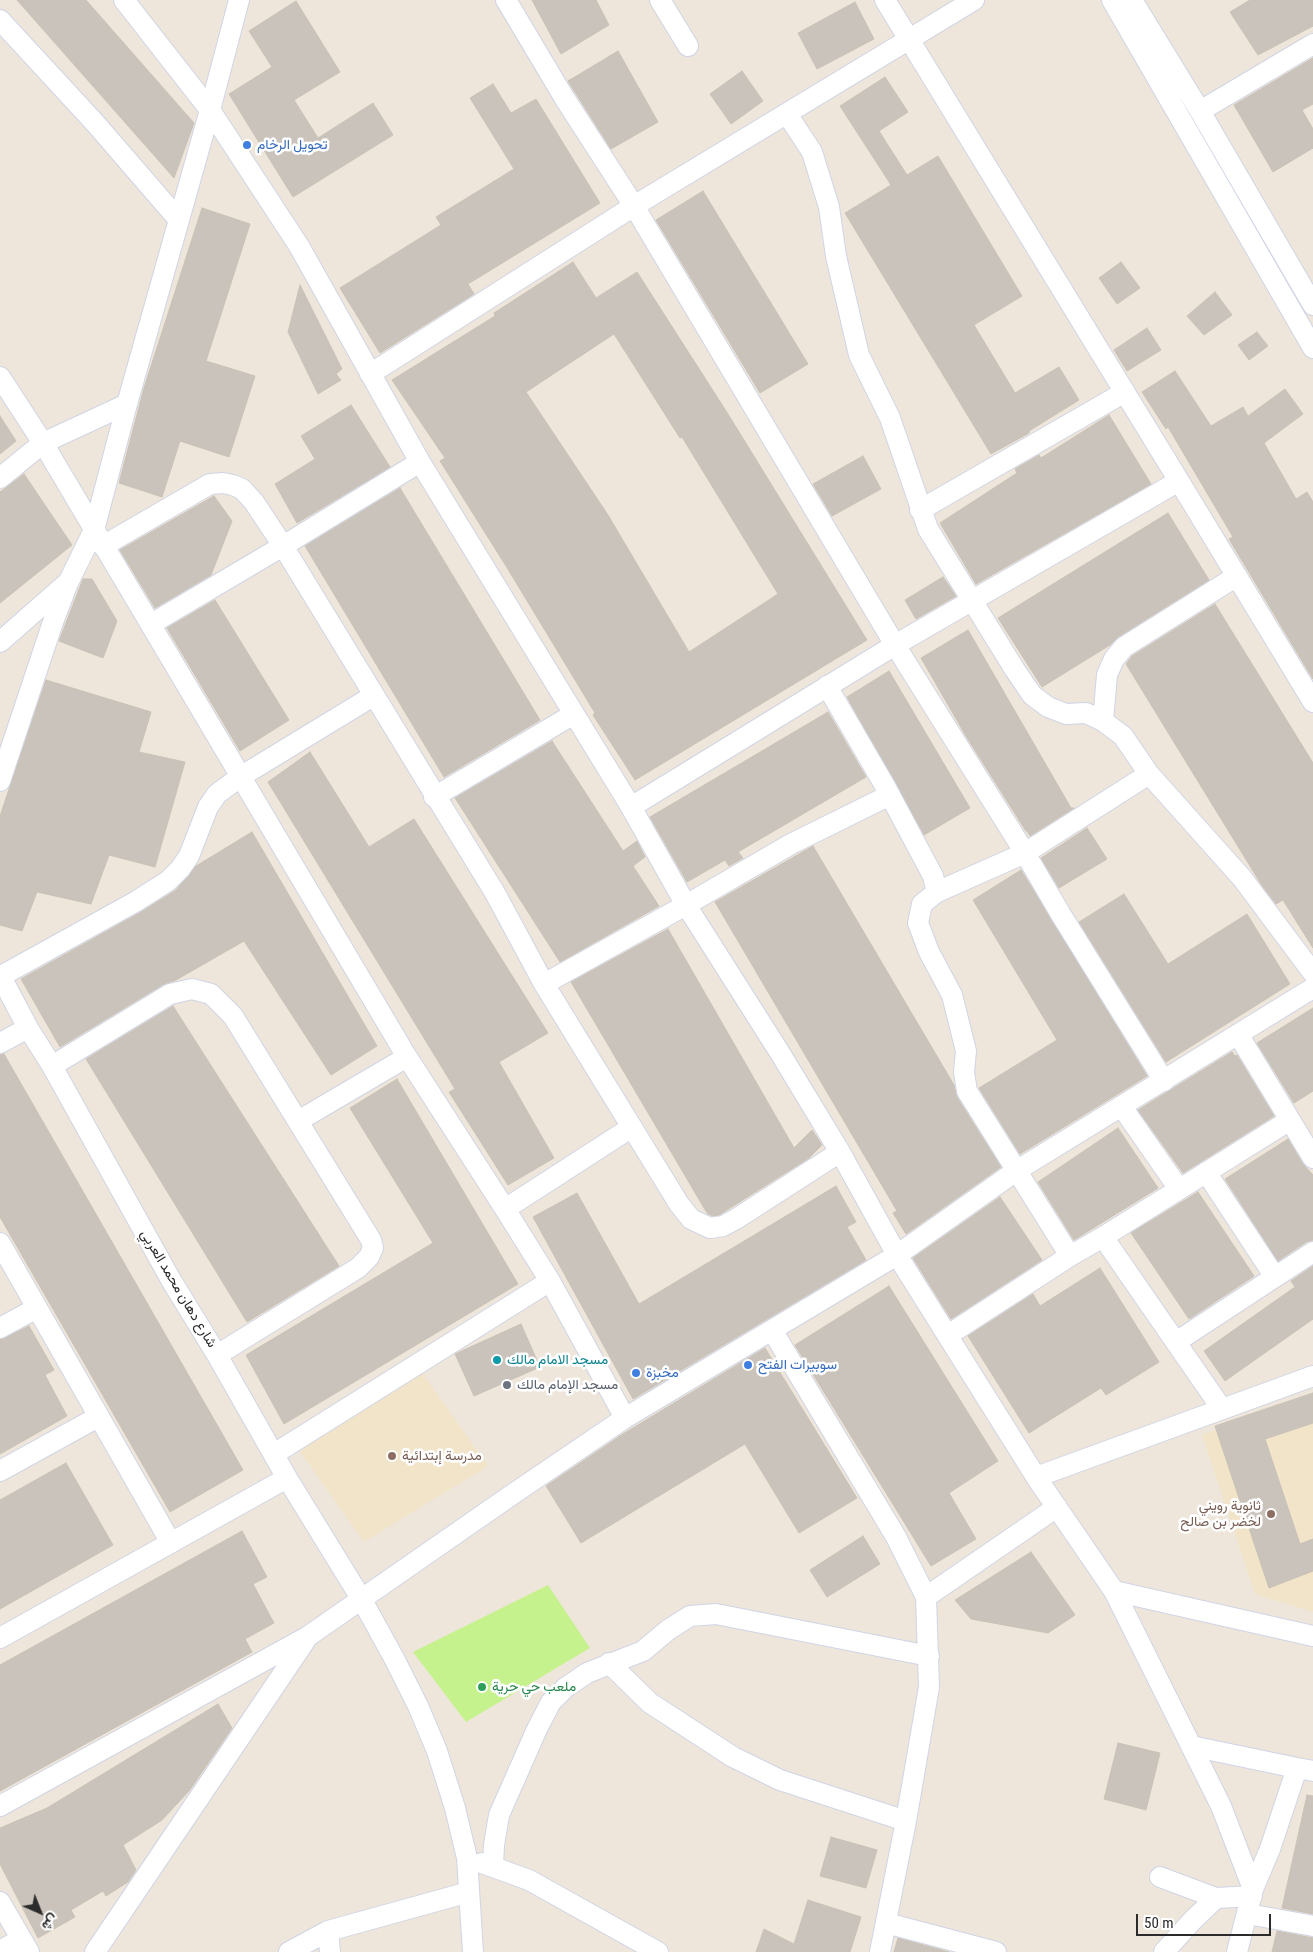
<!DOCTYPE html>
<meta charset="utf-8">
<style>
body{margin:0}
#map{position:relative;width:1313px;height:1952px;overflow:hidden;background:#eee6db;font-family:"Roboto Condensed",Vazirmatn,sans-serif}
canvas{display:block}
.north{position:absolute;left:15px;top:1887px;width:50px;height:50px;-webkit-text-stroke:4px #fff;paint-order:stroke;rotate:136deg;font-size:14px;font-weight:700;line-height:20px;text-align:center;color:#2b2b2b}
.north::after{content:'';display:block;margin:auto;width:18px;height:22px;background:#2b2b2b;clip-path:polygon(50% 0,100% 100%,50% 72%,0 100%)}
.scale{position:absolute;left:1136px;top:1914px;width:135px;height:22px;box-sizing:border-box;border:2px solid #2b2b2b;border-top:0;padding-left:6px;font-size:15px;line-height:18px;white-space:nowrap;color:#2b2b2b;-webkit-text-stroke:4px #fff;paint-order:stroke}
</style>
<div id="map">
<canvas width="1313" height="1952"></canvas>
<div class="north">ش</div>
<div class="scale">50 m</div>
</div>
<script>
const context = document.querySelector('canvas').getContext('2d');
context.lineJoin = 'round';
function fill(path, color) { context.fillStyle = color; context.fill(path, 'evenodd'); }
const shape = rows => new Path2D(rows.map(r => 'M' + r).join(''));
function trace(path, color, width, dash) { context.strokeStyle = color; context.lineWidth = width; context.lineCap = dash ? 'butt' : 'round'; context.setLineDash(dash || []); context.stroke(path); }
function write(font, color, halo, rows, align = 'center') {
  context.font = font + ' "Roboto Condensed",Vazirmatn,sans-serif'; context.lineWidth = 5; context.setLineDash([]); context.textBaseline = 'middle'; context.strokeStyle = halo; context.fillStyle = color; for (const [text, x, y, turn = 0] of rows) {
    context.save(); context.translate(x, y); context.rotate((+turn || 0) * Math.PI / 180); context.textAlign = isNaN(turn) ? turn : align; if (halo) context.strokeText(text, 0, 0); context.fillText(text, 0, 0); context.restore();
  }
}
fill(shape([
 [420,1370,488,1466,364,1542,296,1446],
 [1313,1394,1313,1612,1255,1594,1202,1435]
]), '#f1e4c9');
fill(shape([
 [548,1585,590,1648,466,1722,413,1652]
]), '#c6f28d');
const building = shape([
 [17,0,86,0,194,123,174,178,17,0],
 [532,0,596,0,609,25,561,54,532,0],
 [1250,0,1313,0,1313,26,1258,55,1230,12,1250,0],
 [296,1,340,72,294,100,318,138,373,103,393,135,293,197,229,94,272,67,249,31,296,1],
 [855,2,874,39,817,69,798,33,855,2],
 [618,51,658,122,611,149,568,81,618,51],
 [1313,58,1313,104,1302,110,1313,129,1313,148,1273,172,1234,105,1313,58],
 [742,71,763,101,731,124,710,94,742,71],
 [885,77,908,112,879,131,907,175,938,156,1022,296,974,325,1015,393,1059,367,1079,400,1029,431,1029,433,991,454,845,213,891,185,840,106,885,77],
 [493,84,511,113,536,99,600,203,468,284,474,294,380,353,340,288,441,225,436,217,514,169,470,98,493,84],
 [703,191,808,364,760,393,656,220,703,191],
 [202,208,250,224,206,361,255,376,229,457,180,441,162,497,119,483,144,388,202,208],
 [573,262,596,298,637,272,728,414,867,640,635,780,593,715,595,713,506,566,440,461,445,458,392,380,495,316,494,313,573,262],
 [614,334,680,438,682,437,778,594,689,652,608,515,526,392,614,334],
 [1121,262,1140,288,1117,304,1099,278,1121,262],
 [300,285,342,369,336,374,341,380,318,394,288,332,300,285],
 [1215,292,1232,315,1204,335,1187,316,1215,292],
 [1147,328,1161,350,1127,371,1114,350,1147,328],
 [1257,332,1268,346,1249,360,1238,345,1257,332],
 [1175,371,1211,426,1243,407,1248,416,1285,389,1303,414,1264,443,1296,499,1307,492,1313,502,1313,679,1229,539,1233,537,1168,427,1166,429,1142,392,1175,371],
 [351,405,390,467,297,523,275,484,315,459,301,436,351,405],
 [1109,415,1151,484,976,584,940,523,1017,473,1015,469,1039,455,1041,458,1109,415],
 [0,416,16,441,0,454,0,416],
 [863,456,881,489,832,516,813,484,863,456],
 [24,474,72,545,0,603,0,492,24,474],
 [400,488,540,720,444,777,305,546,400,488],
 [214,496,232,521,211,575,155,608,120,550,214,496],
 [1168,513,1209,580,1118,637,1110,645,1042,687,998,618,1168,513],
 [943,577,956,596,916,619,905,600,943,577],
 [83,579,92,579,117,621,103,658,59,641,83,579],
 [215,600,289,720,240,751,167,628,215,600],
 [1215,604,1313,763,1313,948,1283,900,1276,904,1261,884,1126,664,1132,656,1215,604],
 [968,630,1071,808,1074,808,1030,836,1027,831,1026,831,966,736,921,658,968,630],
 [889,671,970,808,924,835,847,697,889,671],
 [46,680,151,712,139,752,185,762,155,867,109,855,91,904,37,892,22,931,0,925,0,816,46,680],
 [828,712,866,777,738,852,743,858,729,866,725,860,687,882,650,817,828,712],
 [552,741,623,851,637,841,645,857,633,866,659,906,560,962,455,798,552,741],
 [310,752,369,847,414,819,548,1033,499,1062,554,1158,508,1185,449,1092,455,1089,268,782,310,752],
 [1087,828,1107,859,1059,888,1041,858,1087,828],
 [252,832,377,1046,331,1075,244,941,176,980,164,984,60,1047,21,979,141,912,176,890,196,866,252,832],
 [813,846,954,1085,957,1097,1001,1167,906,1234,893,1213,897,1211,715,902,813,846],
 [1021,870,1147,1076,1020,1154,979,1088,1057,1040,973,900,1021,870],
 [1124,894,1168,964,1247,914,1290,984,1166,1062,1079,922,1124,894],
 [668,929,794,1148,812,1130,822,1145,809,1158,719,1215,712,1216,707,1213,571,982,668,929],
 [173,1006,339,1266,247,1322,86,1059,173,1006],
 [1313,1008,1313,1091,1294,1103,1257,1043,1313,1008],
 [1232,1052,1235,1056,1237,1055,1274,1116,1183,1173,1138,1110,1232,1052],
 [4,1054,243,1470,170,1512,0,1217,0,1055,4,1054],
 [397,1079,518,1284,284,1424,246,1355,433,1243,350,1108,397,1079],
 [1118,1128,1158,1188,1074,1240,1038,1182,1118,1128],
 [1288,1139,1303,1164,1313,1175,1313,1240,1306,1242,1278,1261,1225,1179,1288,1139],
 [836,1186,856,1222,847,1227,866,1260,633,1399,533,1217,577,1193,639,1304,836,1186],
 [1198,1192,1254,1276,1189,1319,1131,1233,1198,1192],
 [1000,1197,1042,1260,951,1319,913,1258,1000,1197],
 [1313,1266,1313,1319,1225,1381,1204,1351,1295,1287,1291,1281,1313,1266],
 [1100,1268,1159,1362,1106,1395,1101,1388,1029,1433,968,1336,1033,1294,1040,1306,1100,1268],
 [889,1286,998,1461,949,1493,976,1539,931,1566,795,1345,889,1286],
 [521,1324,540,1367,474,1396,455,1354,521,1324],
 [29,1326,54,1370,45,1375,67,1416,0,1454,0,1340,29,1326],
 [765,1348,857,1498,799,1533,745,1444,581,1543,546,1486,623,1434,765,1348],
 [1313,1393,1313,1423,1265,1439,1300,1544,1313,1539,1313,1571,1269,1588,1215,1426,1313,1393],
 [66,1463,113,1545,0,1609,0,1500,66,1463],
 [242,1531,267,1577,253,1584,274,1623,245,1639,252,1652,0,1791,0,1665,242,1531],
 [863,1536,880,1564,827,1597,810,1570,863,1536],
 [1031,1552,1075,1615,1048,1633,971,1619,955,1600,1031,1552],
 [218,1704,232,1728,189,1791,162,1820,123,1845,136,1870,128,1882,106,1896,103,1891,71,1910,75,1917,38,1938,0,1864,0,1828,47,1808,218,1704],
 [1118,1743,1160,1753,1146,1810,1104,1799,1118,1743],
 [1307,1795,1313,1796,1313,1914,1282,1908,1307,1795],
 [831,1837,877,1850,866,1888,820,1876,831,1837],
 [808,1900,861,1917,850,1952,756,1952,764,1929,794,1944,808,1900],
 [1277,1931,1313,1938,1313,1952,1272,1952,1277,1931],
 [898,1938,949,1952,894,1952,898,1938]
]);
fill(building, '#c9c3bb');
trace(building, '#c9c2b5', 1);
const minor = shape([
 [124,0,210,110,299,246,420,462,631,807,686,905,780,1053,840,1152,897,1255,1036,1477,1114,1591,1221,1806,1253,1889,1237,1952],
 [506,0,565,99,634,206,895,645,1025,853,1060,913,1164,1081],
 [660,0,688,46],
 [885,0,1179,481,1313,702],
 [1112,0,1313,348],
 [1132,0,1200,111,1313,305],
 [0,20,95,123,178,219],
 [1200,111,1313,44],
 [787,114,812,152,829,207,836,256,859,355,890,418,928,529,1015,670,1032,695,1048,707,1066,714,1086,713,1103,721,1123,736,1149,774,1242,878,1313,973],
 [370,374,634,206,974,0],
 [0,377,43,443,407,1057,505,1209,550,1281,625,1418],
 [0,478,43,443,127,404],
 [920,510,1125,392],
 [103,546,210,484,223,483,233,485,242,489,254,502,283,546,495,893,544,984,679,1204,691,1219,710,1228,723,1226,736,1219,840,1152],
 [151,624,283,546,420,462],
 [0,642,66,584],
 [827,686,885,786,933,876,937,892,1025,853,1149,774],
 [1103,721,1107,675,1114,659,1124,647,1237,576],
 [0,781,53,622,68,583,94,530,127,404,210,110,239,0],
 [434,797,574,714],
 [631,807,895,645,1179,481],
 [937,892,922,904,918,923,929,952,952,995,966,1051,964,1072,967,1091,1070,1256,1103,1237,1222,1409],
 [0,975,28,1028,52,1066,171,1280,217,1355,287,1478,362,1600,395,1660,418,1706,437,1751,455,1808,467,1858,473,1952],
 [1,976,135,902,168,881,180,869,189,856,208,807,217,794,240,777,373,696],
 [544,984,686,905,791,844,890,795],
 [1238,1034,1313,1158],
 [0,1043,28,1028],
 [52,1066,170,994,192,989,211,994,233,1016,371,1240,373,1248,369,1257,358,1268,217,1355],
 [1122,1107,1179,1189],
 [298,1121,407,1057],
 [1206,1172,1275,1277],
 [505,1209,632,1127],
 [1103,1237,1290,1120],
 [0,1243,171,1543],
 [0,1328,37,1308],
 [772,1330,896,1537,926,1597],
 [948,1335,1070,1256],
 [1176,1342,1313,1252],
 [274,1454,550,1281],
 [0,1471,98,1417],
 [1036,1477,1313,1376],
 [1114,1591,1313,1636],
 [0,1638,287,1478],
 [609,1663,650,1703,733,1757,780,1780,906,1821],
 [1191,1746,1297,1768],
 [0,1806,307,1637,510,1496,625,1418,897,1255,1016,1171,1313,988],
 [482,1863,529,1880,658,1952],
 [493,1867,494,1845,499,1815,537,1729,551,1702,565,1688,587,1673,643,1651,668,1630,690,1616,716,1614,929,1656],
 [1160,1877,1216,1898],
 [1253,1889,1270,1849,1297,1768,1313,1771],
 [0,1902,29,1952],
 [1248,1914,1313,1926],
 [886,1923,996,1952],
 [328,1931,330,1952],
 [0,1951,21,1939],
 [95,1952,305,1641],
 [289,1952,328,1931,469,1892],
 [880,1952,906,1821,929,1687,926,1597,1057,1507],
 [1164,1952,1192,1921,1216,1898,1252,1896]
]);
trace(minor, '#d0d4e5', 22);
trace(minor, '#fff', 20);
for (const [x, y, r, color] of [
 [247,145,5,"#3f7fe0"],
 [497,1360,5,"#0f9aa8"],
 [748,1365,5,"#3f7fe0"],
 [636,1373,5,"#3f7fe0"],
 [507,1385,5,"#6b7280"],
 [392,1456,5,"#8d6e63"],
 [1271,1514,5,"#8d6e63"],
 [482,1687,5,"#2e9e5b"]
]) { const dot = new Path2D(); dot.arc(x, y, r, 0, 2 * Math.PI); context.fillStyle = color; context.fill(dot); trace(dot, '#fff', 2); }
write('14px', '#366cbe', '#fff', [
 ["تحويل الرخام",257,145],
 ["سوبيرات الفتح",758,1365],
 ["مخبزة",646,1373]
], 'left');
write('14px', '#2b2b2b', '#fff', [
 ["شارع دهان محمد العربي",178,1289,59]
]);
write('14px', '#0d838f', '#fff', [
 ["مسجد الامام مالك",507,1360]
], 'left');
write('14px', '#5b616d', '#fff', [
 ["مسجد الإمام مالك",517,1385]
], 'left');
write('14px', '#785e54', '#fff', [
 ["مدرسة إبتدائية",402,1456],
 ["ثانوية رويني",1261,1506,"right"],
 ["لخضر بن صالح",1261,1522,"right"]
], 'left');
write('14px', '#27864d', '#fff', [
 ["ملعب حي حرية",492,1687]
], 'left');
</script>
